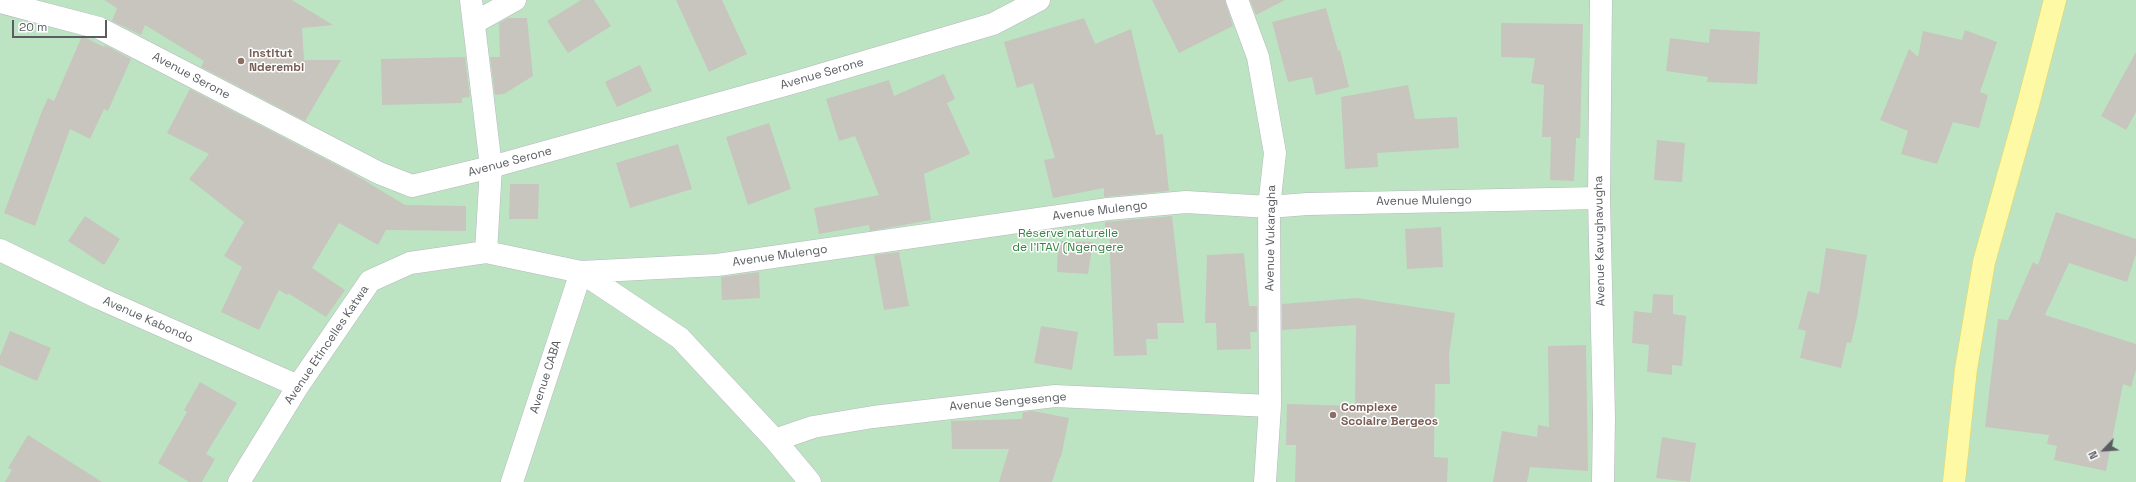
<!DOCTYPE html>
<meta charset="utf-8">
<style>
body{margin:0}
#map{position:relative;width:2136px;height:482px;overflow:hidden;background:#ecebe1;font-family:"Space Grotesk",sans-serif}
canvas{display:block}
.north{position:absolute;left:2084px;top:430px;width:40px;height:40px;-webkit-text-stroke:3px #fff;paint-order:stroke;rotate:245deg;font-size:11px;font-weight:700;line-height:16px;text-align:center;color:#595c61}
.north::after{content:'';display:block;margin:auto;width:14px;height:18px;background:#595c61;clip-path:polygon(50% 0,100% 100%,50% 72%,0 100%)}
.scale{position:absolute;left:12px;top:20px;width:95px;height:18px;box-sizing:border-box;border:2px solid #595c61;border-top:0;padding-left:5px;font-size:12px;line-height:14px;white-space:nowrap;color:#595c61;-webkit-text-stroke:3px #fff;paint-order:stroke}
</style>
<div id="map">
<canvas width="2136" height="482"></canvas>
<div class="north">N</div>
<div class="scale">20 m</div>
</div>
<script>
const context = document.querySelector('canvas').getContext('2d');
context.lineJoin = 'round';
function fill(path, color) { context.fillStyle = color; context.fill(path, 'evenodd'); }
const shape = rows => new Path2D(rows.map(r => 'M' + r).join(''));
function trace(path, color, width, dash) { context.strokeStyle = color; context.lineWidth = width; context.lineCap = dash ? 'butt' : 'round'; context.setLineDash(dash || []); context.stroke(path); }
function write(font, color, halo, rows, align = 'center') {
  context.font = font + ' "Space Grotesk",sans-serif'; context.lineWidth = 3; context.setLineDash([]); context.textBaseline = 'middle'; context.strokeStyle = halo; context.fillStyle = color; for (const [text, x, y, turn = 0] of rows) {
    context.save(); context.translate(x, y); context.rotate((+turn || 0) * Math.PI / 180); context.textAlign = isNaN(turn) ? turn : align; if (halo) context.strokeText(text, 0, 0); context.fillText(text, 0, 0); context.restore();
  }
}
fill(shape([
 [0,0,2136,0,2136,482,0,482]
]), '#bde4c2');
fill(shape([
 [104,0,292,0,333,25,302,28,304,60,341,60,305,121,201,67,204,61,145,25,141,35,112,21,117,8],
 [581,0,594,0,611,26,568,53,547,21],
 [676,0,722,0,747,54,709,72],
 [1152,0,1225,0,1233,26,1179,53],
 [1250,0,1285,0,1256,15],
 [1326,8,1338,51,1340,50,1349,87,1316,95,1312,77,1288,82,1272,22],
 [508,18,527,18,533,76,504,94,495,95,490,57,500,57,499,23],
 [1084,18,1095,44,1131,29,1156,135,1163,134,1169,191,1104,197,1104,188,1053,198,1044,160,1055,158,1033,83,1017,88,1004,42],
 [1501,23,1583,24,1580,138,1576,138,1574,181,1550,180,1551,137,1542,137,1544,85,1531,83,1535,58,1501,57],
 [1710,29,1760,32,1757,84,1707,82,1708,77,1666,71,1670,38,1709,43],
 [1965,30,1997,42,1980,92,1988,95,1979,128,1953,122,1937,164,1901,154,1908,131,1880,120,1909,49,1918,57,1923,31,1962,40],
 [82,36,104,47,105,45,131,59,108,111,104,109,90,139,70,129,35,226,4,213,42,111,48,98,54,101],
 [2136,52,2136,112,2126,130,2101,116],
 [465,57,470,97,462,98,462,103,382,105,381,59],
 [640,65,652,91,617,107,605,82],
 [944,74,955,99,947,103,970,154,924,174,931,220,870,231,869,225,819,234,814,208,879,195,855,136,839,141,826,99,889,80,894,96],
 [1408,85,1415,119,1457,117,1459,148,1377,153,1378,167,1345,169,1341,97],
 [190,89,352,173,405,205,466,206,466,231,386,230,378,245,339,223,312,268,345,290,326,317,288,293,287,295,279,290,259,330,221,312,242,267,224,256,244,222,189,179,209,154,167,133],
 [769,123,791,189,748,205,726,137],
 [1657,140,1685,143,1682,182,1654,180],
 [678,144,692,189,630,208,616,163],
 [510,184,539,184,538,219,509,219],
 [2056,212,2136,239,2136,254,2127,282,2069,263,2045,315,2136,344,2136,370,2131,387,2123,384,2106,471,2054,460,2057,446,2047,444,2049,435,1985,427,1998,319,2008,320,2033,262,2038,265],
 [85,216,120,239,104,265,68,241],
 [1172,216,1184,323,1157,323,1158,339,1146,339,1147,355,1114,356,1109,230,1105,230,1105,222],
 [1441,227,1443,267,1407,269,1405,229],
 [1058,241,1093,242,1088,274,1057,272],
 [1826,248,1867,255,1857,317,1851,343,1847,342,1841,368,1800,358,1806,331,1798,329,1808,291,1819,294],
 [899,252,909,306,884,310,874,255],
 [1244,253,1249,306,1257,306,1257,332,1250,332,1251,349,1217,350,1216,323,1205,323,1207,255],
 [759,272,760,298,722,300,721,277],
 [1653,294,1673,295,1673,314,1686,316,1682,366,1672,365,1672,375,1647,372,1649,345,1632,343,1634,311,1652,313],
 [1357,298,1455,313,1449,355,1450,384,1435,384,1434,457,1448,458,1447,482,1295,482,1296,445,1286,445,1287,404,1355,406,1356,325,1282,330,1282,304],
 [1041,326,1078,332,1072,370,1034,363],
 [10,331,51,348,37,381,0,365,0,356],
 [1586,345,1588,471,1530,467,1527,482,1493,482,1502,431,1537,437,1538,425,1549,427,1548,346],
 [200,382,237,403,206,454,215,459,202,482,189,482,158,463,187,412,184,410],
 [1033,411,1069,418,1061,457,1060,457,1052,482,999,482,1009,449,952,449,951,421,1022,419,1023,412],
 [28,435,102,482,5,482,12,470,8,468],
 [1662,437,1696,443,1690,482,1656,478]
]), '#c7c5be');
const minor = shape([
 [471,0,491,167,486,252],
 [1237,0,1258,57,1275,153,1269,207,1270,406,1265,482],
 [1601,0,1599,198,1604,416,1603,482],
 [0,2,99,28,379,173,412,186,491,167,796,82,993,24,1039,0],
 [474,23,515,0],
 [0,250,99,298,298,386],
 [581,272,717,265,1108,209,1186,202,1269,207,1307,204,1599,198],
 [775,440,813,427,873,417,1055,396,1270,406],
 [239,482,298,386,370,281,410,263,486,252,581,272,680,338,775,440,810,482],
 [512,482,581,272]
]);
const major = shape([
 [1954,482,1966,369,1984,262,2029,101,2055,0]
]);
trace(minor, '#b6b8bd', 23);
trace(major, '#eed558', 23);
trace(minor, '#fff', 22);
trace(major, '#fdf9a5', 22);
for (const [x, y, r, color] of [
 [241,61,4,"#8d6e63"],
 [1333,415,4,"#8d6e63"]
]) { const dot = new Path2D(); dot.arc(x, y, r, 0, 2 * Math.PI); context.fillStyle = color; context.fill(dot); trace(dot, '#fff', 1.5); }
write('bold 12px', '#785e54', '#fff', [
 ["Institut",249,54],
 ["Nderembi",249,68],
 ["Complexe",1341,408],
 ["Scolaire Bergeos",1341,422]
], 'left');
write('12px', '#595c61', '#fff', [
 ["Avenue Serone",822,74,-16],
 ["Avenue Serone",191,76,28],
 ["Avenue Serone",510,162,-15],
 ["Avenue Mulengo",1424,201,-1],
 ["Avenue Mulengo",1100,211,-7],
 ["Avenue Vukaragha",1271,238,-89],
 ["Avenue Kavughavugha",1600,241,-91],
 ["Avenue Mulengo",780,256,-8],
 ["Avenue Kabondo",148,320,24],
 ["Avenue Etincelles Katwa",327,345,-56],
 ["Avenue CABA",546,377,-72],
 ["Avenue Sengesenge",1008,402,-5]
]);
write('12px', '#368443', '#fff', [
 ["Réserve naturelle",1068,234],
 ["de l'ITAV (Ngengere",1068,248]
]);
</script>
